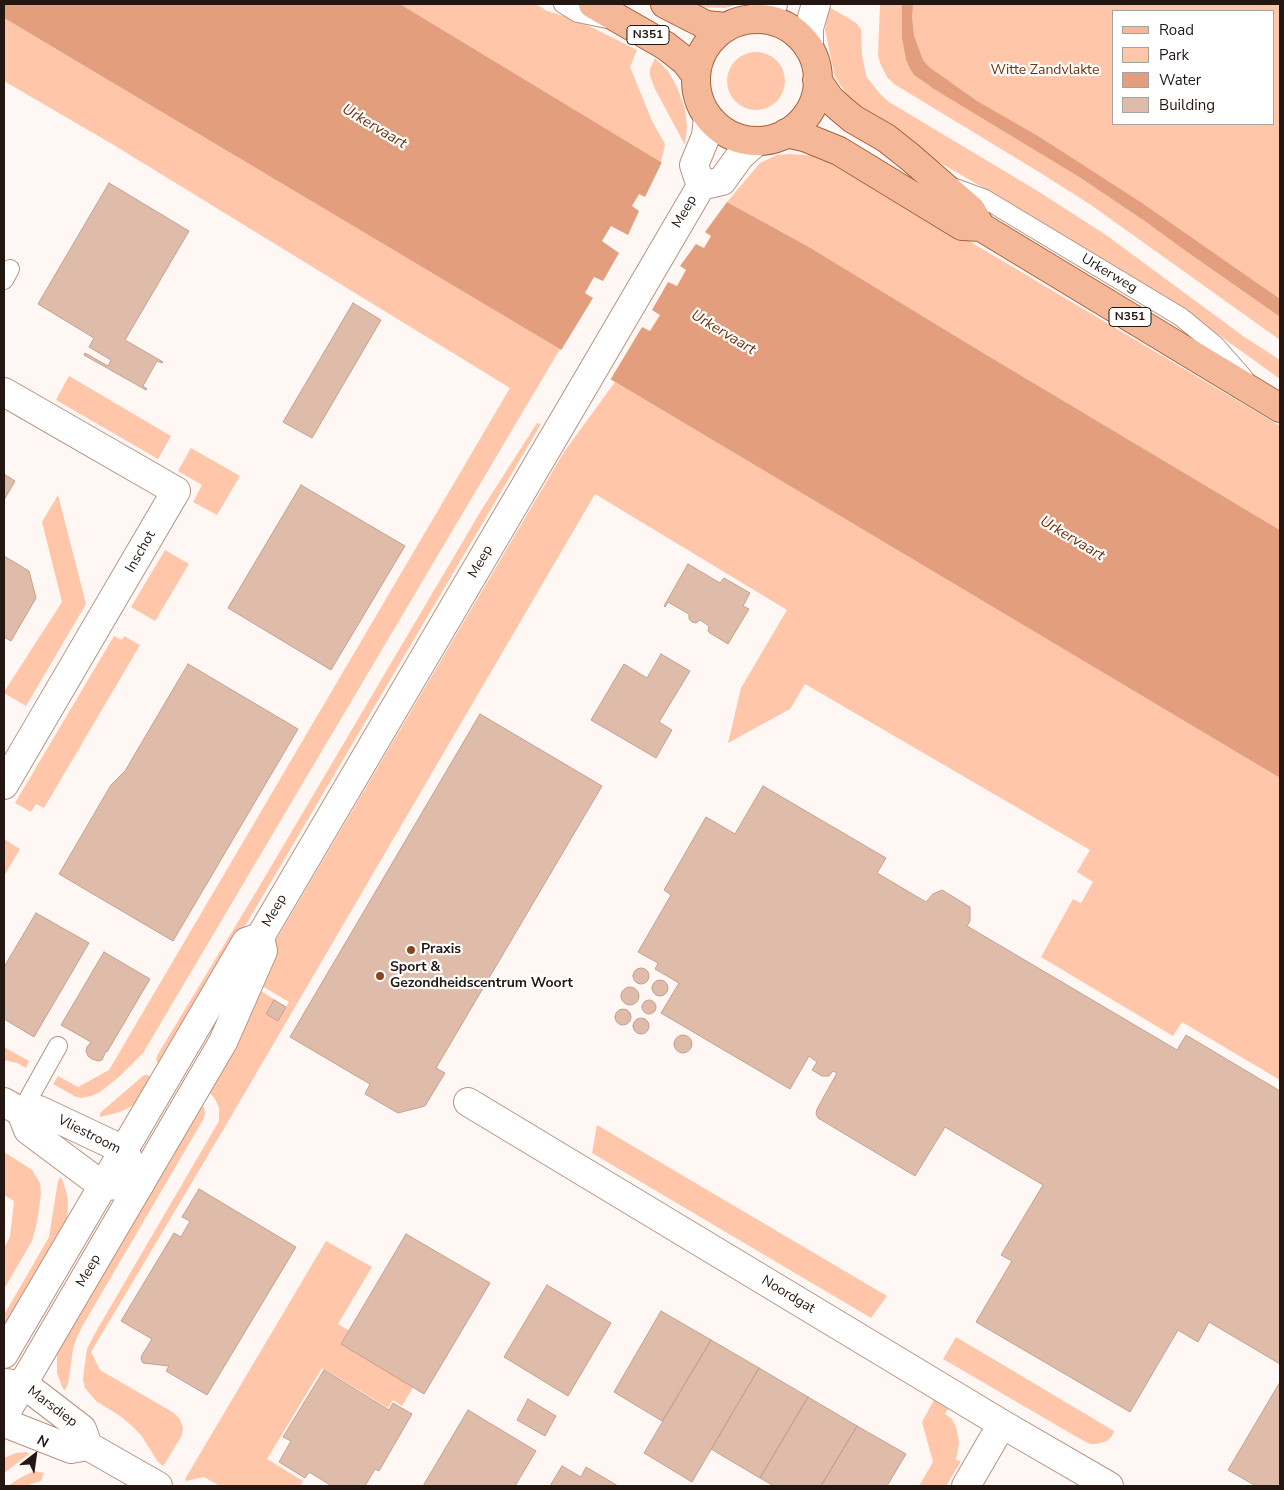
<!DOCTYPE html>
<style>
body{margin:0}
#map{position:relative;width:1284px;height:1490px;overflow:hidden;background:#fff7f3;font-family:"Nunito Sans",sans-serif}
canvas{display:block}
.frame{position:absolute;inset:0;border:5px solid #241711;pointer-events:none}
.legend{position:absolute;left:1112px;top:10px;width:162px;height:115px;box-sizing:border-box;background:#fff;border:1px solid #a7a2a0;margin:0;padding:6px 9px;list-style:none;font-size:15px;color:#241711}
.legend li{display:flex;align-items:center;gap:10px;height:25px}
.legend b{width:25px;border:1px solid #a7a2a0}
.north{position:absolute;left:10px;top:1430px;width:50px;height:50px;-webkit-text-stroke:4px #fff;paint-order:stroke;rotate:30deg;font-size:14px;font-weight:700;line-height:20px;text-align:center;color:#241711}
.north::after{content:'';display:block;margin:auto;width:18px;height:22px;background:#241711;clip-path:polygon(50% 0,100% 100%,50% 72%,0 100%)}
</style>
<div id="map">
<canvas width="1284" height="1490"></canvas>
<div class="frame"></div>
<ul class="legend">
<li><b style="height:6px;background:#f4b899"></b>Road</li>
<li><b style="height:14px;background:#ffc6aa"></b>Park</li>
<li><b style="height:14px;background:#e39f7d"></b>Water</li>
<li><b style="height:14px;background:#dfbba9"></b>Building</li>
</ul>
<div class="north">N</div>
</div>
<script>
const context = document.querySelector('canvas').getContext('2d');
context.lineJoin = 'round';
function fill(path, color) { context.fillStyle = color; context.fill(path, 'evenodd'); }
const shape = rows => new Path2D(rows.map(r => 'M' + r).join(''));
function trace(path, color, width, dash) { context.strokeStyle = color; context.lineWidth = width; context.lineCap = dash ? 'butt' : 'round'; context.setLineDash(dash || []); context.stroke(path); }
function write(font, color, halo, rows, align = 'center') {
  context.font = font + ' "Nunito Sans",sans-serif'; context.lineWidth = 4.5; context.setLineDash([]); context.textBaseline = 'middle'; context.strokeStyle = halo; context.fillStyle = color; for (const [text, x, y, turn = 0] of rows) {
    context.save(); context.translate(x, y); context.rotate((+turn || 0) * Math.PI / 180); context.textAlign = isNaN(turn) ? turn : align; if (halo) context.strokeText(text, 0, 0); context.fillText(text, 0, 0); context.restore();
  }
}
fill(shape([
 [400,4,536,4,547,11,577,20,637,50,630,67,652,121,665,144,661,162],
 [688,4,740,4,725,8,699,7],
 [880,4,902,4,902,39,906,60,909,67,922,81,1079,177,1146,222,1180,247,1280,317,1280,340,1091,205,1039,172,894,84,887,77,880,63,878,55],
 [907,4,1280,4,1280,306,927,77,912,57],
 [1113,11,1273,11,1273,124,1113,124],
 [829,7,850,19,857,24,861,29,862,55,866,76,880,94,889,102,1036,190,1106,235,1243,336,1280,360,1280,379,1173,302,996,195,923,153,864,113,851,101,835,77,825,30],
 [4,18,560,349,143,1053,120,1076,100,1092,91,1096,82,1098,76,1097,53,1084,58,1076,78,1087,109,1070,510,388,112,144,4,81],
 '727 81a29 29 0 1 1 58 0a29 29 0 1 1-58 0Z',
 [655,58,668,71,677,87,685,109,687,126,685,145,655,89,650,76,650,69],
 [790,154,817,156,843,166,1280,426,1280,530,985,354,809,247,727,202,760,163,777,155],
 [69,376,171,436,158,459,56,400],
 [615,382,1280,778,1280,1080,1182,1022,1173,1036,1041,957,1073,899,1081,903,1093,882,1077,872,1090,850,805,684,790,709,728,743,741,688,787,610,595,494,226,1125,91,1352,100,1370,174,1413,179,1418,183,1427,182,1435,164,1465,163,1466,158,1462,141,1435,132,1426,120,1416,96,1401,85,1388,83,1380,84,1370,87,1349,94,1335,219,1121,219,1108,216,1101,212,1095,204,1091,255,987,286,1007,289,1002,257,983,270,950,564,452],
 [537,423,541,424,163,1065,158,1063,156,1060,158,1054,256,892,482,509],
 [191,448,240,476,217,515,193,502,202,485,178,471],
 [58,495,86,604,26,706,4,693,4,692,62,602,42,522],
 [165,550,189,564,155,621,131,607],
 [114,636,122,640,124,636,140,645,44,808,36,804,31,812,15,803],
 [4,839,20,849,4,876],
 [4,1047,29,1061,26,1068,17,1063,4,1060],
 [144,1075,148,1075,153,1080,139,1101,130,1107,120,1112,100,1117,100,1113],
 [197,1103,204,1107,205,1113,204,1118,83,1325,77,1337,73,1349,68,1384,65,1390,63,1389,57,1373,57,1352],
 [597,1125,887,1296,871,1318,592,1153],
 [4,1152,32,1170,40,1183,41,1194,37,1222,32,1241,4,1289,4,1248,10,1237,14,1201,4,1195],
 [60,1177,62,1179,66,1191,68,1201,67,1220,4,1335,4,1315,49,1237,58,1181],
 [326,1241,372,1267,338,1324,421,1374,402,1406,393,1400,388,1408,322,1368,267,1459,303,1481,300,1486,220,1486,204,1477,186,1481,185,1479],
 [956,1337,1114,1431,1112,1436,1107,1441,1096,1444,1090,1444,1082,1440,943,1359],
 [935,1398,949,1407,945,1414,952,1419,956,1427,959,1443,956,1460,961,1461,946,1486,919,1486,933,1462,922,1422],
 [27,1452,29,1454,4,1473,4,1458,16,1453],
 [34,1471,44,1473,41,1481,25,1486,8,1486,20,1478]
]), '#ffc6aa');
fill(shape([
 [4,4,400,4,661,162,727,202,809,247,985,354,1280,530,1280,778,4,18],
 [902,4,913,4,912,17,914,36,923,60,929,67,977,101,1038,136,1142,203,1280,299,1280,317,1180,247,1146,222,1079,177,934,89,914,75,909,67,906,60,902,39]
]), '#e39f7d');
fill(shape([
 [662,162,727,202,705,232,711,236,704,248,696,244,680,266,686,270,677,286,668,282,652,310,660,315,650,331,642,327,609,382,560,352,593,298,585,293,594,277,603,281,619,253,602,241,611,226,628,235,639,211,632,206,639,194,645,197]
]), '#fff7f3');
const building = shape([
 [109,183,189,231,125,340,163,362,162,363,157,361,143,386,147,389,146,390,84,355,85,353,108,366,111,360,89,347,94,338,38,304,109,183],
 [353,303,381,320,312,438,283,422,353,303],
 [4,474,15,481,4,500,4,474],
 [301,485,405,546,331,670,228,608,301,485],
 [4,556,29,571,36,598,11,641,4,637,4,556],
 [688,564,720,583,724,578,750,593,743,606,749,609,728,644,710,633,708,631,709,626,700,620,696,623,692,622,689,619,689,614,668,602,665,607,664,606,688,564],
 [661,654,690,671,659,722,672,730,656,758,591,720,624,664,647,678,661,654],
 [188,664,298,729,173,941,59,874,111,785,125,771,188,664],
 [480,714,602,786,436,1068,445,1073,425,1106,398,1113,365,1094,370,1084,290,1037,480,714],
 [763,786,886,858,877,873,926,902,933,894,942,890,970,907,970,921,967,926,1177,1050,1186,1035,1280,1091,1280,1364,1209,1322,1198,1342,1178,1330,1130,1412,976,1322,1012,1261,1001,1255,1043,1185,945,1127,915,1176,818,1118,816,1114,817,1109,837,1073,833,1071,829,1076,822,1076,812,1070,817,1062,809,1056,790,1089,661,1013,679,983,655,969,658,963,638,952,671,895,664,890,706,817,735,834,763,786],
 [36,913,89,943,34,1037,4,1019,4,967,36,913],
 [104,952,150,979,107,1052,106,1051,102,1060,98,1061,92,1059,88,1056,86,1051,87,1047,91,1042,61,1025,104,952],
 '633 976a8 8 0 1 1 16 0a8 8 0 1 1-16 0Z',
 '652 988a8 8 0 1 1 16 0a8 8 0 1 1-16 0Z',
 '621 996a9 9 0 1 1 18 0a9 9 0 1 1-18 0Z',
 '642 1007a7 7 0 1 1 14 0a7 7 0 1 1-14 0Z',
 [274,1000,286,1007,278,1021,266,1014,274,1000],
 '615 1017a8 8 0 1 1 16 0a8 8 0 1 1-16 0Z',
 '633 1026a8 8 0 1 1 16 0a8 8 0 1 1-16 0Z',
 '674 1044a9 9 0 1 1 18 0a9 9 0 1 1-18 0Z',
 [199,1189,296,1247,207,1395,166,1371,169,1366,143,1363,141,1359,142,1355,152,1339,121,1321,174,1233,181,1237,190,1221,182,1217,199,1189],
 [406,1234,490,1283,424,1394,341,1344,406,1234],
 [547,1285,611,1323,568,1396,504,1357,547,1285],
 [661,1311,711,1340,662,1421,614,1392,661,1311],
 [711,1340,759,1368,692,1482,644,1453,711,1340],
 [759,1368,808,1397,760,1478,711,1449,759,1368],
 [324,1370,389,1410,393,1403,412,1414,379,1471,375,1469,365,1486,332,1486,309,1472,305,1478,279,1462,291,1441,283,1437,324,1370],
 [1280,1382,1280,1486,1256,1486,1228,1470,1280,1382],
 [808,1397,857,1426,821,1486,774,1486,760,1478,808,1397],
 [528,1399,556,1416,545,1436,517,1420,528,1399],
 [468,1410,536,1451,515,1486,423,1486,468,1410],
 [857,1426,906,1454,887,1486,821,1486,857,1426],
 [562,1466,581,1477,586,1467,618,1486,550,1486,562,1466]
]);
fill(building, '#dfbba9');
trace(building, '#c4a18f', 1);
const service = shape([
 [563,4,578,13,607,19],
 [955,188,985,199,1181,317,1215,345,1244,378],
 [4,280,10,269],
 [21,1112,58,1046]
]);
const minor = shape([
 [4,392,176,491,4,785],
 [4,1102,21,1112,28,1130,103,1186,140,1184,124,1150,39,1110,21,1112],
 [468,1102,1002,1424,1109,1486],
 [966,1486,1002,1424]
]);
const tertiary = shape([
 [755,19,769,9,773,4],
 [809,48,809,28,816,4],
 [4,1383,22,1385,30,1389,82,1429,88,1446],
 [4,1421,10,1425,71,1449,88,1446,158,1486]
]);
const secondary = shape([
 [701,186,722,181,740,156,757,141],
 [4,1354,246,942,260,937,588,379,701,186,694,165,706,136,708,117],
 [4,1416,223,1042,263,951,260,937]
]);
const primary = shape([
 [593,4,666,46,685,61,696,75],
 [665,4,706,25,726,27],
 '696 80a61 61 0 1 1 122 0a61 61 0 1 1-122 0Z',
 [817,80,830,99,840,108,853,119,886,138,910,157,971,210,981,227],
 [786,133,807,138,839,151,962,226,981,227,1280,408]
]);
trace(service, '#b69382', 20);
trace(minor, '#b69382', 30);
trace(tertiary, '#b69382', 30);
trace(secondary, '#b69382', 30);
trace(primary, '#a7613d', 30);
trace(service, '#fff', 18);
trace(minor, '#fff', 28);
trace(tertiary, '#fff', 28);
trace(secondary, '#fff', 28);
trace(primary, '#f4b899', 28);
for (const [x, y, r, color] of [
 [411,950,5,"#8a451e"],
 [380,976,5,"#8a451e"]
]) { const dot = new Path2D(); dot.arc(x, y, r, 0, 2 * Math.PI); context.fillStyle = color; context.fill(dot); trace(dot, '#fff', 2); }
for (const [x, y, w] of [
 [648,35,42],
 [1130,317,42]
]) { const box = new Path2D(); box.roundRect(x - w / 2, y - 9.5, w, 19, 4); context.fillStyle = '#fff'; context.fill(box); trace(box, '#241711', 1); }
write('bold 12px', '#241711', null, [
 ["N351",648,35],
 ["N351",1130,317]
]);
write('14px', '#6f310b', '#fff', [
 ["Witte Zandvlakte",1045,71]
]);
write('14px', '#241711', '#fff', [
 ["Meep",685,212,-60],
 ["Urkerweg",1109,274,31],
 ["Inschot",141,552,-60],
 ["Meep",481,562,-60],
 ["Meep",275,911,-60],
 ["Vliestroom",89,1135,27],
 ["Meep",89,1271,-60],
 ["Noordgat",788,1295,31],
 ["Marsdiep",52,1407,37]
]);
write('bold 14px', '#241711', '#fff', [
 ["Praxis",421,950],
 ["Sport &",390,968],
 ["Gezondheidscentrum Woort",390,984]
], 'left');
write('italic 15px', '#6d2f09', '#fff', [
 ["Urkervaart",374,127,31],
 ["Urkervaart",723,333,31],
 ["Urkervaart",1072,539,31]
]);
</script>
